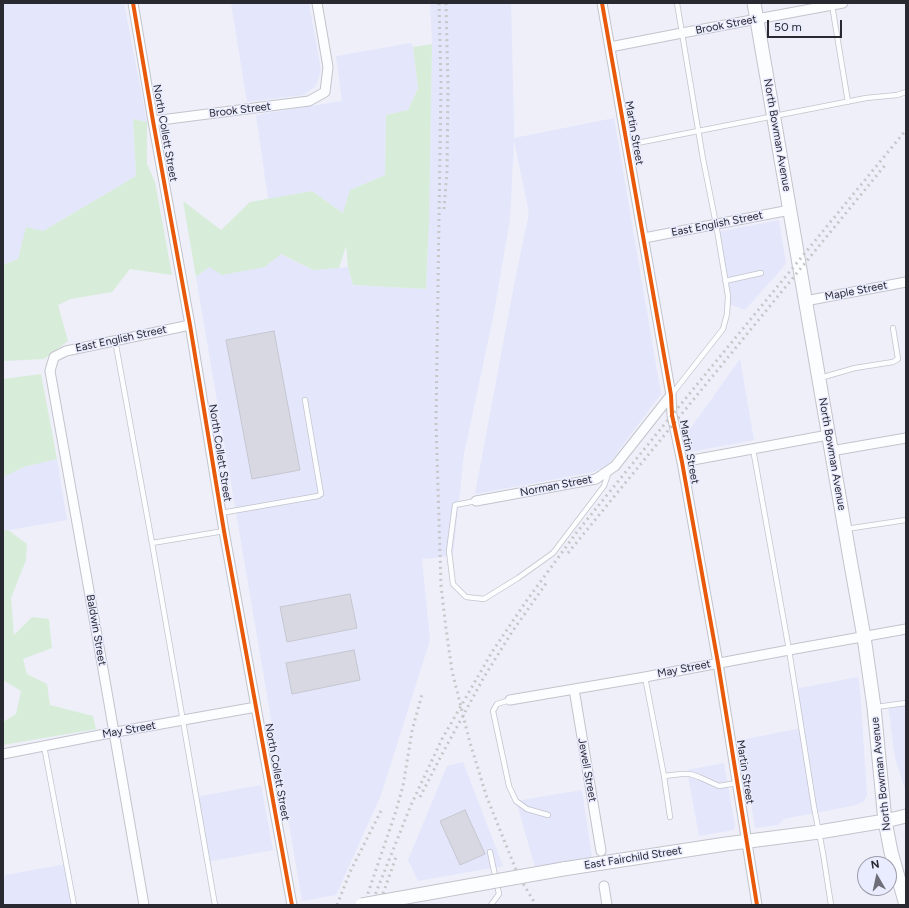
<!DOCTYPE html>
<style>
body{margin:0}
#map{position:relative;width:909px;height:908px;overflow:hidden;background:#eeeff9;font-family:Figtree,sans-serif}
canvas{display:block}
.frame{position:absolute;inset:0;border:4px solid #292932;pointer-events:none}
.north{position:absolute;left:857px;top:856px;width:40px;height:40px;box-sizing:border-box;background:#e9ebfe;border:1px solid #9c9dac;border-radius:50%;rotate:351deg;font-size:11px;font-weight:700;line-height:16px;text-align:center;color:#292932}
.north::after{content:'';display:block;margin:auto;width:14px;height:18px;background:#6e6e78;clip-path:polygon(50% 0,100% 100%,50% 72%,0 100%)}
.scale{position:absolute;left:767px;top:20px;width:75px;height:18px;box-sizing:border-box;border:2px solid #292932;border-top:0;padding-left:5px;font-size:12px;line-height:14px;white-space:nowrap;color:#292932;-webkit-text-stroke:3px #e9ebfe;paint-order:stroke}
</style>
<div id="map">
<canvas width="909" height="908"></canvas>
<div class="frame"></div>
<div class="north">N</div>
<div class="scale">50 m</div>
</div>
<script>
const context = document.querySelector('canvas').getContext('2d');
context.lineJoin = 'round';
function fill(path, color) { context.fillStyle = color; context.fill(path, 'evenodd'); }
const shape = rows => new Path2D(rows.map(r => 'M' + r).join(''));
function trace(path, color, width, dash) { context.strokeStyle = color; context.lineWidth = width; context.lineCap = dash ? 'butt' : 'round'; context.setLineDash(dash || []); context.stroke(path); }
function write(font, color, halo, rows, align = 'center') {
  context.font = font + ' Figtree,sans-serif'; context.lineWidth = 3; context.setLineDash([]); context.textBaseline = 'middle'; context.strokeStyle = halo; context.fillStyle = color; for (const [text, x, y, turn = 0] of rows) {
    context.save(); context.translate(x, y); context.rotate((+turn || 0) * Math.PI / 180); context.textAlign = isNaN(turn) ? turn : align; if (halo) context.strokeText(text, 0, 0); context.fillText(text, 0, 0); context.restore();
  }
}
fill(shape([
 [3,3,53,3,54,5,61,3,124,3,147,122,133,119,136,176,43,231,18,259,3,265],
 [231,3,309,3,321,70,316,86,304,95,247,102],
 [430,3,511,3,514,125,514,138,614,118,661,394,608,465,594,472,475,494,514,285,529,213,514,140,510,219,493,318,464,454,453,556,422,559,430,640,381,795,336,895,302,901,196,277,209,267,265,267,280,254,313,270,348,267,353,285,426,289,429,223,432,44],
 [411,43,413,47,418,88,408,110,386,115,385,175,351,190,343,213,312,191,268,199,256,115,342,101,336,56],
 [779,220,786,264,745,310,728,304,717,232],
 [740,359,754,440,690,452,687,433],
 [57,459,67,520,3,531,3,477,24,467],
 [858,677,860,689,867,795,864,801,856,805,784,819,778,825,755,828,741,740,801,728,795,689],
 [906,703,906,793,895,758,888,706],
 [463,762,503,866,418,881,408,860,447,766],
 [724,763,735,826,734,830,699,836,687,770],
 [261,785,273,850,207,862,196,797],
 [582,790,592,857,535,867,516,801],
 [66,864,74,905,3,905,3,885,5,875]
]), '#e4e6fb');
fill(shape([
 [432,44,429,223,426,289,353,285,348,267,346,246,339,268,313,270,281,254,265,267,222,275,209,267,196,277,183,201,221,230,250,202,312,191,343,213,350,190,385,175,386,115,408,110,418,88,413,47],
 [133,119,147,122,147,164,155,182,172,275,130,269,112,292,71,299,58,305,68,341,44,359,3,361,3,265,18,259,26,227,43,231,136,176],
 [41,374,57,459,24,467,3,477,3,379],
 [8,530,27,544,26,560,11,598,14,635,32,617,49,619,52,648,23,659,27,674,47,684,50,705,93,716,96,729,3,745,3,722,16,714,21,691,3,680,3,531]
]), '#d7edd9');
const building = shape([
 [274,331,300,470,252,479,226,340,274,331],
 [350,594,357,628,287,642,280,607,350,594],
 [354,650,360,680,292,694,286,663,354,650],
 [465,810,485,854,460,865,440,821,465,810]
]);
fill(building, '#d7d8e1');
trace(building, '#c6c7d0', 1);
const lane = shape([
 [832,5,848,102],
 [627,145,866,98,897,95,906,92],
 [725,281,761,273],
 [115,340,152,543,215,905],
 [820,378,855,368,893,362,898,359,893,328],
 [672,394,723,329,727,314,728,296,716,224,703,159,677,3],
 [753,449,789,650,814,807,823,853,831,905],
 [476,501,455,505,449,551,453,584,466,597,484,599,518,578,553,553,604,486,609,471],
 [221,513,318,496,321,494,305,400],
 [846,529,906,520],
 [152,543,224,531],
 [645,677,664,776,670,817],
 [510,700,497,704,493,711,509,786,516,801,527,809,548,815],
 [876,707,906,703],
 [44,746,74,905],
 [664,776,681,774,690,774,699,777,719,786,737,783],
 [490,852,499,894,491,905]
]);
const street = shape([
 [133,3,153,121,190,325,224,531,292,905],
 [602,3,671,395,672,415,682,462,718,663,757,905],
 [610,47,682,33,843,3],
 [153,121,309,101,325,92,328,67,317,3],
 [644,238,790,210],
 [805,301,906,282],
 [831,451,906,438],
 [682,462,828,435],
 [476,501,596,479,615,466,671,395],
 [574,689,601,851],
 [510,700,645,677,789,650,906,629],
 [3,754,105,734,256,707],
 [604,886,607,905],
 [144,905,103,669,50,371,54,357,66,351,190,325]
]);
const secondary = shape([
 [754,3,850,559,864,637,874,707,885,821,891,852,906,905],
 [563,869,726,844,819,832,885,821,906,816]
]);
trace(lane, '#c3c4cc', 6);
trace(street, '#c3c4cc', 11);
trace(secondary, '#c3c4cc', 15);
trace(lane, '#fcfdfe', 4.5);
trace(street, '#fcfdfe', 9);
trace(secondary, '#fcfdfe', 13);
trace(shape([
 [439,3,441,84,436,422,441,586,446,628,452,671,469,739,486,795,518,875,536,905],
 [444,209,447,171,448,88,446,3],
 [568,553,886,164],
 [420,797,440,758,484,677,512,632,547,582],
 [337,905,350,872,381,811],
 [364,905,396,811,403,786,412,731,422,694],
 [371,905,411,805,442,739,492,652,527,600,577,532,672,415,906,130],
 [379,905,396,857]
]), '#c7c7c9', 3, [2, 4]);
const secondaryBridge = shape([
 [362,905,563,869]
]);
trace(secondaryBridge, '#c3c4cc', 15, []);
trace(secondaryBridge, '#fcfdfe', 13);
trace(shape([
 [133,3,153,121,190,325,224,531,292,905],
 [602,3,671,395,672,415,682,462,718,663,757,905]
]), '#e8590c', 4);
write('11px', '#292932', '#e9ebfe', [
 ["Brook Street",726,25,-11],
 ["Brook Street",240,110,-7],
 ["North Collett Street",165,133,80],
 ["Martin Street",634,133,80],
 ["North Bowman Avenue",777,135,80],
 ["East English Street",717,224,-11],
 ["Maple Street",856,291,-11],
 ["East English Street",121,339,-12],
 ["Martin Street",689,452,79],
 ["North Collett Street",220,453,81],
 ["North Bowman Avenue",832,454,80],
 ["Norman Street",556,486,-11],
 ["Baldwin Street",96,630,80],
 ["May Street",684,669,-11],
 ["May Street",129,730,-10],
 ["Jewell Street",587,770,80],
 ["North Collett Street",277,772,80],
 ["Martin Street",745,772,81],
 ["North Bowman Avenue",881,774,-96],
 ["East Fairchild Street",633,858,-9]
]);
</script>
